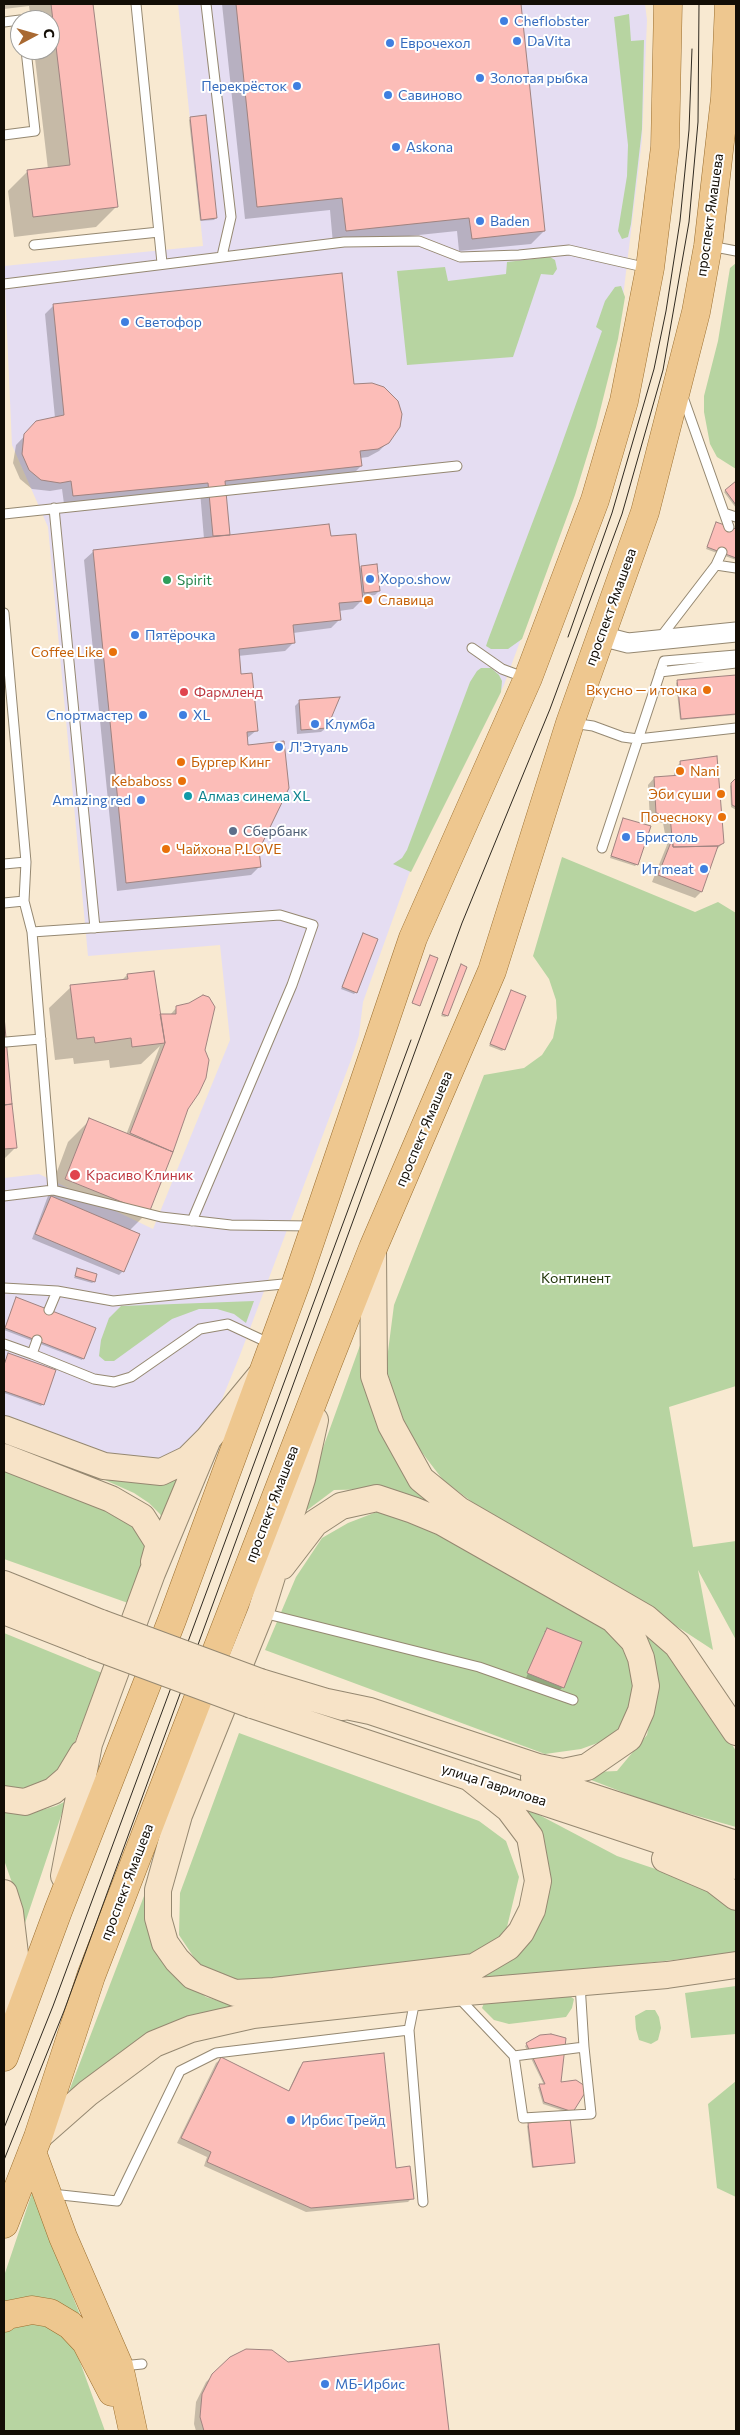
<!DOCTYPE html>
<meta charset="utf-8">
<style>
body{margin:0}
#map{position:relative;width:740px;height:2435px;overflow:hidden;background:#f8e9d1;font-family:Commissioner,sans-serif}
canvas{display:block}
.frame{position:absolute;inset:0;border:5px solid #130e06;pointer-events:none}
.north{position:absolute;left:10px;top:10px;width:50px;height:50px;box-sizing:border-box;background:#fff;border:1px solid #a19f9b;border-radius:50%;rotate:84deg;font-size:14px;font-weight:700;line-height:20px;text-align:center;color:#130e06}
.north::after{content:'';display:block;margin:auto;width:18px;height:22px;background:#a96932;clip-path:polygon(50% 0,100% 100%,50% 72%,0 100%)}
</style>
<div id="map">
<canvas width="740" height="2435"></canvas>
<div class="frame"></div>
<div class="north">С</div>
</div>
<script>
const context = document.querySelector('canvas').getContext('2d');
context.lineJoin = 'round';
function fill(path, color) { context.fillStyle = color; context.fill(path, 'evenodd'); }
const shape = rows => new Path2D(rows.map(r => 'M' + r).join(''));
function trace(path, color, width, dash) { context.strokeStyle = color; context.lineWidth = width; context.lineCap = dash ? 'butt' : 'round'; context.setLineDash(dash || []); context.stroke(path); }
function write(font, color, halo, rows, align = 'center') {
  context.font = font + ' Commissioner,sans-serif'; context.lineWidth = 4; context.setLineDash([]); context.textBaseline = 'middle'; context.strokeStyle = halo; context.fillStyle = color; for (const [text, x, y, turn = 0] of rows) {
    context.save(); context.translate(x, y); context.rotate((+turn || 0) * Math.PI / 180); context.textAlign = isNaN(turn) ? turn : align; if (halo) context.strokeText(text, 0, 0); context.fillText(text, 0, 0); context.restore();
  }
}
fill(shape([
 [178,4,645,4,647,20,642,140,623,297,574,495,504,685,409,874,363,1002,359,1035,351,1060,240,1355,218,1409,178,1459,135,1465,4,1423,4,1178,39,1174,153,1229,230,1040,220,945,88,956,48,527,12,445,4,266,203,246]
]), '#e5ddf2');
fill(shape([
 [629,14,631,41,644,40,642,129,631,224,628,237,622,239,618,231,627,176,628,145,614,17],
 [550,257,555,260,557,269,553,275,541,274,513,357,407,365,397,271,445,267,448,281,506,274,507,262],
 [736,263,736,469,717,457,710,444,704,412,704,396,718,341,730,268],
 [621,286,625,297,618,339,596,427,575,495,522,639,508,649,491,649,486,646,488,640,555,463,602,331,596,327,605,301,615,287],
 [481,668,491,668,499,675,502,681,501,692,411,872,393,864,402,858,407,850,470,682,477,671],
 [562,857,695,912,718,902,736,913,736,1386,669,1407,693,1547,736,1541,736,1640,698,1570,713,1650,621,1590,476,1505,443,1480,404,1429,386,1367,394,1305,484,1075,524,1068,542,1055,553,1038,557,1018,556,1000,549,979,533,956],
 [254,1301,246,1323,234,1314,217,1309,199,1309,172,1319,114,1361,105,1361,99,1356,101,1340,109,1318,121,1306],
 [367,1326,396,1455,639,1623,677,1656,736,1751,736,1827,648,1802,573,1773,617,1771,647,1735,654,1700,651,1655,378,1489,334,1490,298,1517],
 [4,1443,185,1476,166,1526,160,1514,149,1503,134,1493,105,1480],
 [4,1465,132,1519,147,1549,135,1590,128,1603,4,1559],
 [379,1511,417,1523,607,1625,631,1655,638,1688,630,1716,614,1737,581,1749,545,1754,265,1650,296,1577,322,1538,348,1523],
 [4,1633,102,1673,64,1769,35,1789,4,1789],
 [239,1733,479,1821,506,1841,519,1877,507,1927,481,1959,232,1986,199,1965,179,1935,180,1893],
 [66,1801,21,1935,16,1894,4,1860,4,1811,31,1813,56,1806],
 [526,1808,617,1856,694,1882,736,1907,736,1953,254,2007,66,2099,149,1883,182,1980,206,1997,226,2003,506,1961,542,1838],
 [736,1986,736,2034,691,2038,685,1993],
 [562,1991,574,1999,572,2008,566,2017,509,2024,494,2020,482,2008,486,1998],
 [646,2010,655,2010,659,2017,661,2028,658,2040,651,2044,639,2040,636,2029,635,2016],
 [736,2081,736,2197,717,2188,708,2104],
 [32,2193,84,2325,52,2302,19,2298,4,2304,4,2276],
 [11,2321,51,2324,75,2348,105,2431,4,2431,4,2327]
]), '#b7d4a1');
fill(shape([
 [4,4,92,4,116,207,96,227,14,237,8,191,28,171,48,169,34,50,50,50,50,20,31,20,29,6,4,9],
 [222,4,520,4,544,231,531,244,459,251,457,231,333,244,330,210,245,219],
 [190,119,216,218,214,220,200,221,189,120],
 [54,305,352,385,372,385,389,392,397,402,388,442,379,451,368,457,360,458,361,466,352,475,224,488,229,536,330,538,359,570,361,567,379,591,375,595,361,597,362,600,353,609,339,611,340,619,331,628,293,633,294,642,285,651,238,656,240,675,257,730,246,739,260,866,251,875,117,891,84,560,94,551,204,539,200,491,64,504,62,489,50,491,32,489,20,479,13,463,16,445,37,423,55,418,45,314],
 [736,482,736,508,724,492],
 [717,523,736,530,736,560,706,549],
 [736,676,736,715,680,720,676,683,678,681],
 [299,702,326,728,321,732,297,734,295,706],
 [681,762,723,843,716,850,701,892,695,898,652,882,667,845,663,823,650,820,648,785,654,778,674,777,674,769],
 [736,779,736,810,731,807,730,786],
 [623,819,637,864,635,866,610,858],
 [363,935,356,992,354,994,341,989],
 [461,966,447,1016,445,1017,441,1016],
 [127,975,159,1015,170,1015,177,1007,187,1108,148,1212,129,1231,123,1271,119,1275,32,1239,68,1142,90,1120,126,1135,160,1046,141,1064,110,1068,109,1060,74,1064,73,1058,55,1060,49,1008,71,987,122,980],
 [511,992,504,1049,502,1051,489,1046],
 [4,1028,15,1148,4,1159],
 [77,1270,94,1282,92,1283,74,1278],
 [15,1301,83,1358,82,1360,4,1330],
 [8,1355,43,1404,41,1406,4,1393,4,1364],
 [547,1629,563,1687,559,1691,526,1678,546,1632,544,1632],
 [527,2044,559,2083,576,2081,570,2113,543,2104,538,2087,544,2085,525,2046],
 [221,2059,288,2092,299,2068,304,2063,395,2169,412,2198,408,2202,306,2212,204,2166,207,2157,177,2143,216,2063],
 [529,2124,573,2162,532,2168,527,2126],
 [438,2345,448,2431,196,2431,194,2424,196,2402,206,2382,231,2358,287,2364]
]), '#0003');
const building = shape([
 [51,4,93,4,118,207,33,217,27,170,70,165,51,4],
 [236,4,521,4,545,231,472,239,469,218,346,231,342,198,257,207,236,4],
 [206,115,217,218,201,220,190,117,206,115],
 [342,273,354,384,372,383,384,387,398,401,402,414,400,427,389,443,378,449,360,451,362,466,225,481,230,535,213,536,208,483,73,496,71,481,60,483,41,480,29,470,22,454,24,434,36,421,64,415,53,304,342,273],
 [736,481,736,505,725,490,736,481],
 [716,522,736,529,736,558,707,547,716,522],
 [329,524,331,536,356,534,363,601,339,603,341,620,293,625,295,643,239,649,241,674,252,673,258,731,247,732,248,745,284,741,289,788,259,850,261,867,126,883,93,550,329,524],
 [377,564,380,591,364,593,361,566,377,564],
 [736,675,736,714,681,719,677,680,736,675],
 [340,697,327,728,301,730,299,700,340,697],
 [717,756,724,843,718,846,673,847,670,816,656,813,654,777,681,775,680,761,717,756],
 [736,778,736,807,732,805,731,783,736,778],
 [623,818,651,826,638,865,611,856,623,818],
 [673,837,673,847,718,846,702,892,658,875,673,837],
 [363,933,378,939,357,993,342,987,363,933],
 [430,955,438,958,420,1006,412,1003,430,955],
 [461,964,467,967,448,1016,442,1014,461,964],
 [154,971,165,1043,132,1047,131,1038,95,1043,94,1037,77,1039,70,985,128,979,127,974,154,971],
 [511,990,526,996,505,1050,490,1044,511,990],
 [203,995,209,997,215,1007,205,1050,209,1060,206,1078,199,1093,188,1109,173,1152,130,1133,165,1043,160,1014,176,1014,176,1006,189,1003,203,995],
 [4,1016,12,1104,4,1105,4,1016],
 [12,1104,17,1148,4,1149,4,1105,12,1104],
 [89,1118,173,1152,149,1213,65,1179,89,1118],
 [51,1196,140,1234,124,1272,35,1234,51,1196],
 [77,1268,97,1274,95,1282,75,1276,77,1268],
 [16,1297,96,1328,84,1359,5,1328,16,1297],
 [8,1353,56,1370,44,1405,4,1391,4,1365,8,1353],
 [547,1628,582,1642,564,1688,527,1673,547,1628],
 [551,2034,566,2038,561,2082,576,2080,588,2088,573,2112,544,2102,539,2084,545,2084,526,2043,540,2035,551,2034],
 [384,2053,396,2168,410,2166,414,2199,311,2208,207,2162,211,2152,181,2138,221,2057,289,2091,303,2062,384,2053],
 [570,2118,575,2163,533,2167,528,2123,570,2118],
 [439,2344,449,2431,204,2431,200,2417,202,2394,212,2374,230,2357,246,2349,272,2350,288,2362,439,2344]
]);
fill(building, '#fcbdb8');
trace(building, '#a08380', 1);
const lane = shape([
 [136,4,162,263],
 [206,4,231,217,222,256],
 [4,22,20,20],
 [4,135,35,131,26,50],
 [34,245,159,232],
 [710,246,736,251],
 [4,284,344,242,419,241,460,257,519,255,569,250,648,268],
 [683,397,729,527],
 [54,508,95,928],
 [724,513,736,517],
 [4,514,457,466],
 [716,565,736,568],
 [4,613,26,862,24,901,32,932,280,915,313,925,292,985,192,1221],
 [660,638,716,565,722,552],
 [472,648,502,669,526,678],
 [660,672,736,663],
 [572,723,593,726,623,737,638,739,736,728],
 [602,848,664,661,736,655],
 [4,864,26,862],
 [4,903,24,901],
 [32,932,53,1190,161,1217,231,1225,311,1226],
 [6,1042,41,1039],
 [4,1196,53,1190],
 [4,1288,57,1291],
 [49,1310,57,1291,113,1301,293,1283],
 [37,1340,32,1354,94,1379,114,1382,131,1377,200,1329,228,1324,271,1344],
 [4,1344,32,1354],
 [263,1613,479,1667,573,1700],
 [458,1997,514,2056,584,2047,580,1984],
 [409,2030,423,2202],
 [514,2056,523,2118,591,2114,584,2047],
 [52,2194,117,2201,180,2071,216,2053,409,2030,415,2000],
 [122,2366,142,2364]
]);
const street = shape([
 [601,636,628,643,736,632]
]);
const secondary = shape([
 [373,1250,374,1376,391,1425,421,1479,459,1510,646,1618,677,1645,736,1732],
 [315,1420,302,1479,261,1612,179,1815,158,1890,158,1918,165,1943,177,1960,193,1976,235,1993,274,1991,474,1967,508,1947,521,1932,532,1910,538,1881,530,1837,509,1809,469,1777],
 [4,1429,104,1466,161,1472,188,1459,208,1439,260,1376],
 [4,1457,111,1499,142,1517,159,1544,154,1562],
 [282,1566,315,1523,341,1506,377,1498,413,1510,442,1522,613,1619,634,1641,641,1658,646,1686,641,1711,629,1738,587,1767,563,1772,538,1767,370,1711,327,1702],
 [4,1584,101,1623],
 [4,1611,93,1646],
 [260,1682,343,1707],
 [252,1705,736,1866],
 [534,1778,736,1844],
 [4,1799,25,1802,53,1791,68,1778,83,1753],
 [665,1859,714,1880,736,1897],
 [64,1876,89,1744,152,1573,208,1439],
 [4,1893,10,1912,15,1954,6,2038],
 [38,2137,88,2093,154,2044,191,2029,253,2015,455,1993,667,1975,736,1965]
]);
const primary = shape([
 [4,2057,58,1911,172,1620,296,1283,413,938,528,678,595,500,624,401,650,268,665,147,668,4],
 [32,2152,63,2237,119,2366,133,2431],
 [4,2224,38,2137,91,1976,328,1362,373,1248,492,971,570,723,645,512,696,312,708,246,725,98,729,4],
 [4,2318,7,2315,32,2310,50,2313,70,2325,86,2342,112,2392]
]);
trace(lane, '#958871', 11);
trace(street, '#958871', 21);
trace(secondary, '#958871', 28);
trace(primary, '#9a6e2f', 29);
trace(lane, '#fff', 9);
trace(street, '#fff', 19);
trace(secondary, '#f7e3c7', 26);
trace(primary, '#eec78f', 28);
trace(shape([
 [568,637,612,513,654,369,666,311,680,221,689,130,692,49],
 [4,2128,53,2006,411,1040],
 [4,2160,64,2011,462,923,550,709,622,514,663,370,689,222,698,122,699,4]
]), '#302a20', 1);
const secondaryBridge = shape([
 [101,1623,260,1682],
 [93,1646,252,1705]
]);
trace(secondaryBridge, '#958871', 28, []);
trace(secondaryBridge, '#f7e3c7', 26);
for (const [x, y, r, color] of [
 [504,21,5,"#3f7fe0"],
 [517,41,5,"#3f7fe0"],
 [390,43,5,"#3f7fe0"],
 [480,78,5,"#3f7fe0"],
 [297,86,5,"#3f7fe0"],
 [388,95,5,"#3f7fe0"],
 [396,147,5,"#3f7fe0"],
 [480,221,5,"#3f7fe0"],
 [125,322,5,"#3f7fe0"],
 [370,579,5,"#3f7fe0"],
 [167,580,5,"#2e9e5b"],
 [368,600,5,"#e8710a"],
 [135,635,5,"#3f7fe0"],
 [113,652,5,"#e8710a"],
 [707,690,5,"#e8710a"],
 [184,692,5,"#e0444e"],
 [143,715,5,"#3f7fe0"],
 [183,715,5,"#3f7fe0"],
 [315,724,5,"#3f7fe0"],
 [279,747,5,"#3f7fe0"],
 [181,762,5,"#e8710a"],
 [680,771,5,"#e8710a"],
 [182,781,5,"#e8710a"],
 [721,794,5,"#e8710a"],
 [188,796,5,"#0f9aa8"],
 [141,800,5,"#3f7fe0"],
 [722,817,5,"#e8710a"],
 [233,831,5,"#5c6f8a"],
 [626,837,5,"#3f7fe0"],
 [166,849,5,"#e8710a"],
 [704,869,5,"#3f7fe0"],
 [75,1175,6,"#e0444e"],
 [291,2120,5,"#3f7fe0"],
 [325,2384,5,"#3f7fe0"]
]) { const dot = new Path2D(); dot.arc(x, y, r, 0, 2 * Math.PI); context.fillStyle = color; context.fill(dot); trace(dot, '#fff', 2); }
write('14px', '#366cbe', '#fff', [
 ["Cheflobster",514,21],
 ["DaVita",527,41],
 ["Еврочехол",400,43],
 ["Золотая рыбка",490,78],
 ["Перекрёсток",287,86,"right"],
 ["Савиново",398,95],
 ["Askona",406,147],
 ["Baden",490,221],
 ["Светофор",135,322],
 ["Xopo.show",380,579],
 ["Пятёрочка",145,635],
 ["Спортмастер",133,715,"right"],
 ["XL",193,715],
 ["Клумба",325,724],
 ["Л'Этуаль",289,747],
 ["Amazing red",131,800,"right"],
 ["Бристоль",636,837],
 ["Ит meat",694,869,"right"],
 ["Ирбис Трейд",301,2120],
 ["МБ-Ирбис",335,2384]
], 'left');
write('14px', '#130e06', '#fff', [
 ["проспект Ямашева",710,215,-82],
 ["проспект Ямашева",611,607,-70],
 ["проспект Ямашева",424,1129,-67],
 ["проспект Ямашева",272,1504,-69],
 ["улица Гаврилова",494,1785,18],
 ["проспект Ямашева",127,1882,-69]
]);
write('14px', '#27864d', '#fff', [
 ["Spirit",177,580]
], 'left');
write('14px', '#c56008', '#fff', [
 ["Славица",378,600,"left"],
 ["Coffee Like",103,652],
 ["Вкусно — и точка",697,690],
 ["Бургер Кинг",191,762,"left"],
 ["Nani",690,771,"left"],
 ["Kebaboss",172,781],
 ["Эби суши",711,794],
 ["Почесноку",712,817],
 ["Чайхона P.LOVE",176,849,"left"]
], 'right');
write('14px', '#be3a42', '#fff', [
 ["Фармленд",194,692],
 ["Красиво Клиник",86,1175]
], 'left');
write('14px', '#0d838f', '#fff', [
 ["Алмаз синема XL",198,796]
], 'left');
write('14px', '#4e5e75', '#fff', [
 ["Сбербанк",243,831]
], 'left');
write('14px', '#213609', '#fff', [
 ["Континент",576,1278]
]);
</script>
